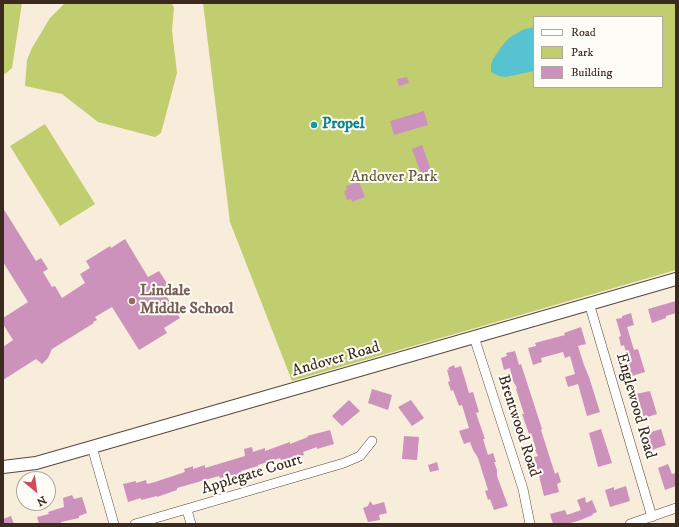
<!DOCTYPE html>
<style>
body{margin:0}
#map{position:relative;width:679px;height:527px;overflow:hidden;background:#f8ecda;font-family:"IM FELL DW Pica",serif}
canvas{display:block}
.frame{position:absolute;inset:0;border:4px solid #3b2a1e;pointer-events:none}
.legend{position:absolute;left:533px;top:16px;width:130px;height:72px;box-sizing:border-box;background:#fdfcf7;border:1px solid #afa8a0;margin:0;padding:5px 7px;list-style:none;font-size:12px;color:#3b2a1e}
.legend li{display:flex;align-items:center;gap:8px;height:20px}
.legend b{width:20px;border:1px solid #afa8a0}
.north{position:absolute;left:16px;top:471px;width:40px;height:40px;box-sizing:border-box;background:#fdfcf7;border:1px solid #afa8a0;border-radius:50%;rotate:151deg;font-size:11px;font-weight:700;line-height:16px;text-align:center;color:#3b2a1e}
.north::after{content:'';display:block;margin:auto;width:14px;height:18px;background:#d1495b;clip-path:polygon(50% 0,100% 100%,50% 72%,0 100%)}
</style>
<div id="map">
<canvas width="679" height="527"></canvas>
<div class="frame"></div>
<ul class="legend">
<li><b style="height:5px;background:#fff"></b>Road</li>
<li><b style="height:11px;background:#c0ce70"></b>Park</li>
<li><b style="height:11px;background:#cd92bc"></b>Building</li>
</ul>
<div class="north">N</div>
</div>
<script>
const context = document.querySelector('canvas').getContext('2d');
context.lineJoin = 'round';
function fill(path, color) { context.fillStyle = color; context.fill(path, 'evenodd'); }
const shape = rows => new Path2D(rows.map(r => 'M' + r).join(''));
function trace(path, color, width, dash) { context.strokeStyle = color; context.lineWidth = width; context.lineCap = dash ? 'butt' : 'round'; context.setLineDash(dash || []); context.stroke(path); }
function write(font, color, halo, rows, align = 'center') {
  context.font = font + ' "IM FELL DW Pica",serif'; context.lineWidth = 4; context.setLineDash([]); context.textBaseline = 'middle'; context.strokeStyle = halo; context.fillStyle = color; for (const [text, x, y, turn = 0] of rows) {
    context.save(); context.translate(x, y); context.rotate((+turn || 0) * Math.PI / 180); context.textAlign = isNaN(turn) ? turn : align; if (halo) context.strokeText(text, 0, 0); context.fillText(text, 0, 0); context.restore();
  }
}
fill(shape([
 [3,3,22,3,12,68,5,74,3,73],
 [65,3,172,3,174,8,172,30,177,73,161,133,155,137,98,122,62,94,25,86,27,60,32,48,50,18],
 [203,3,676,3,676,270,292,381,230,222],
 [534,17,662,17,662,87,534,87],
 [45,124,95,204,60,226,10,146]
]), '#c0ce70');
fill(shape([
 [534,27,534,71,506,77,499,76,491,72,491,65,493,59,502,46,509,38,522,30]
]), '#57c3d1');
fill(shape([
 [407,77,409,83,399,86,397,79],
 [424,111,428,125,394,135,390,121],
 [422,145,434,179,424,182,412,149],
 [359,182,365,197,352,202,351,199,347,200,344,191,347,190,346,186],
 [3,208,36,261,41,258,48,269,43,272,52,287,55,286,62,298,85,283,80,274,90,268,86,261,110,246,111,248,125,239,148,277,159,271,170,288,164,292,180,318,164,328,167,333,139,350,112,307,95,317,97,320,93,322,94,323,52,349,48,358,42,364,36,359,3,380,3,347,13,340,3,324,3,318,28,302,3,262],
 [676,301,676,313,666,316,666,318,652,323,648,309],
 [631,313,634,325,627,327,634,350,638,349,645,372,632,376,624,345,621,346,619,337,621,336,616,319,622,318,622,316],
 [581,327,586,344,578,346,584,365,589,377,600,412,587,416,578,384,568,387,565,377,575,374,570,356,565,358,563,352,541,358,542,362,533,365,528,348,536,346,535,343,565,335,564,333],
 [515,351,519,365,521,364,542,429,541,430,555,474,558,472,561,482,557,484,559,492,544,496,540,480,539,474,534,457,538,456,535,450,536,449,531,433,529,434,522,414,524,414,516,389,517,388,512,379,510,368,504,370,501,358,507,356,506,353],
 [454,365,455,368,461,366,469,393,473,392,479,412,476,413,485,439,483,439,488,455,493,453,496,462,494,462,497,470,497,476,508,506,494,510,490,499,488,500,485,491,488,490,478,458,473,450,470,442,464,444,459,431,469,428,462,405,459,406,453,390,451,391,448,382,450,381,447,370,449,370,448,368],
 [372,389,392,395,388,410,368,403],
 [650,391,657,414,644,418,640,404,638,404,636,394],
 [349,400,360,411,342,426,332,416],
 [411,400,424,418,412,426,398,407],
 [601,429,612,463,598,467,589,433],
 [661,429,666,445,652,450,648,440,650,440,648,433],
 [330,430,334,444,317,449,317,447,303,452,304,455,294,458,281,460,280,458,258,465,258,466,241,471,242,473,233,476,233,475,220,478,219,476,177,488,177,490,157,497,157,496,141,500,141,498,128,502,123,484,136,481,136,483,146,480,147,484,155,482,185,472,184,469,191,467,193,466,193,469,205,465,205,468,245,456,244,449,252,447,253,452,265,448,265,451,290,442,290,444,308,437,307,436],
 [404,436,419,437,417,460,402,459],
 [437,462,439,470,430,472,428,465],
 [668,464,672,474,676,473,676,486,665,490,658,468],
 [626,486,630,501,610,507,605,490,614,487,614,490],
 [72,495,74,499,82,497,87,513,79,516,79,518,61,522,61,524,39,524,37,517,49,514,48,512,64,507,63,498],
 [585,497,586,503,592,500,597,512,592,514,593,515,578,521,566,524,553,524,550,514,565,510,567,515,581,510,577,500],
 [370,501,373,505,384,502,387,513,379,515,380,520,368,522,363,508,368,506],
 [11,516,14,524,3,524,3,519]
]), '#cd92bc');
const minor = shape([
 [589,303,652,517],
 [474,337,523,489,530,524],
 [92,447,114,524],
 [187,510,191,524],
 [135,524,344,463,360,456,372,441],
 [630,524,676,508]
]);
const tertiary = shape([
 [3,467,36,463,92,447,676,279]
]);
trace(minor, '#57473a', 10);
trace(tertiary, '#57473a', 14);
trace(minor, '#fff', 9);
trace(tertiary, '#fff', 12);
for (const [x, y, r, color] of [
 [314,125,4,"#0f9aa8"],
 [132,301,4,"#8d6e63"]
]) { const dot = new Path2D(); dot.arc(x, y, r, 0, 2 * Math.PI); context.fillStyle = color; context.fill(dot); trace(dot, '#fdfcf7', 1.5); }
write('bold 16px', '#0d838f', '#fdfcf7', [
 ["Propel",322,125]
], 'left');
write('16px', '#635b37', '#fdfcf7', [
 ["Andover Park",394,178]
]);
write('bold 16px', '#785e54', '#fdfcf7', [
 ["Lindale",140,292],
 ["Middle School",140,310]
], 'left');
write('16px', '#3b2a1e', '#fdfcf7', [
 ["Andover Road",336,360,-16],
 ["Englewood Road",635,406,74],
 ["Brentwood Road",518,426,72],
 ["Applegate Court",252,475,-17]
]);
</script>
